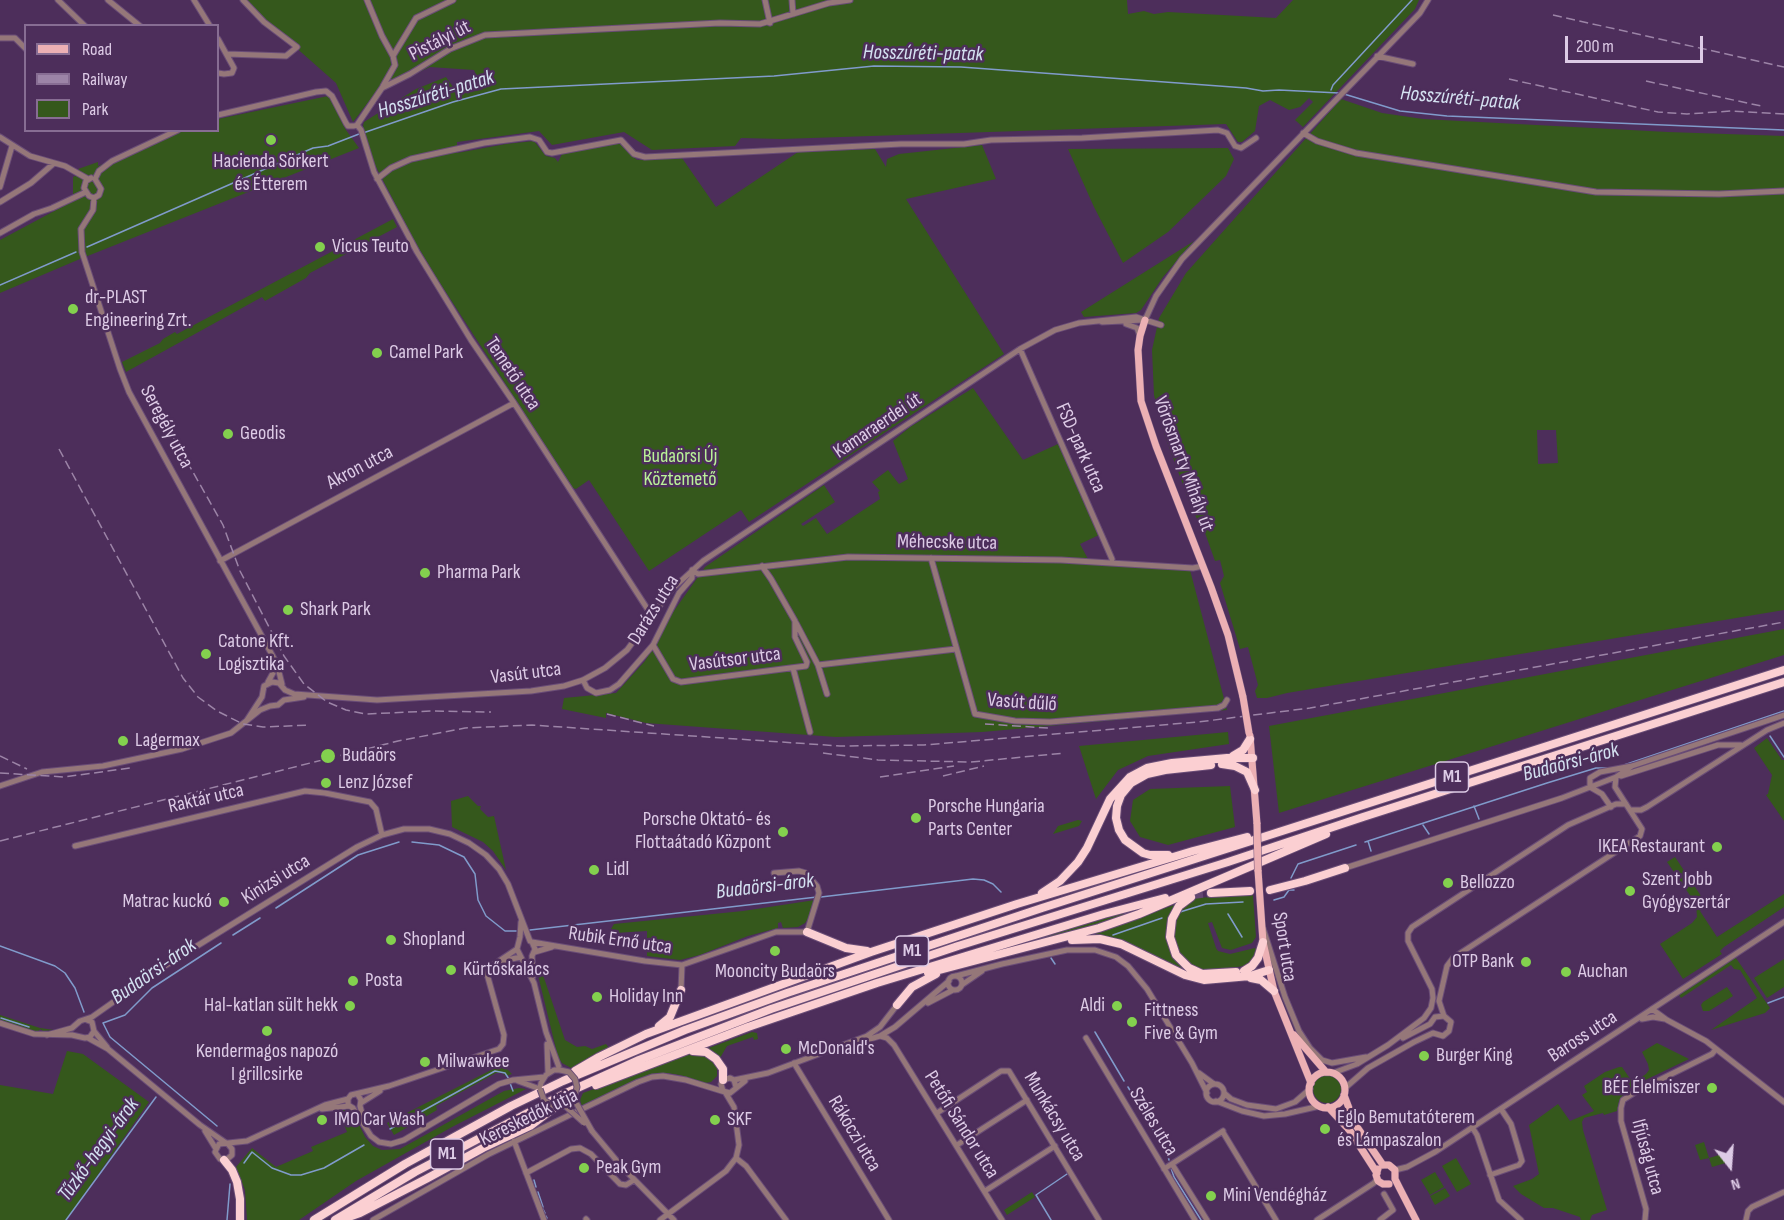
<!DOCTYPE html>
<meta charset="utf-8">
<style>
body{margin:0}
#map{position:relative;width:1784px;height:1220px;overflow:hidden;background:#4d2e5b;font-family:"Sofia Sans Condensed",sans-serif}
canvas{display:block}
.legend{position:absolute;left:24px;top:24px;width:195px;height:108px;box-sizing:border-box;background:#4d2e5b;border:2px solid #876d93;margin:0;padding:8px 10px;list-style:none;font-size:18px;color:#ddcbe6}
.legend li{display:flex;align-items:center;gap:12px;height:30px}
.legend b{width:30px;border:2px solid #876d93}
.north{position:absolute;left:1700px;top:1136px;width:60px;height:60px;-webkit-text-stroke:4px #4d2e5b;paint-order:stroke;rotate:163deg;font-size:16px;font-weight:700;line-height:24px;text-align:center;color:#ddcbe6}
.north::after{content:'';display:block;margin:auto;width:21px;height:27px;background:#ddcbe6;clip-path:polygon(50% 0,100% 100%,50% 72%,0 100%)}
.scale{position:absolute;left:1565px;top:36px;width:138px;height:27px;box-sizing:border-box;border:3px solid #ddcbe6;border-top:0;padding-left:8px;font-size:18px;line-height:21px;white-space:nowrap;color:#ddcbe6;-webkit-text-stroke:4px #4d2e5b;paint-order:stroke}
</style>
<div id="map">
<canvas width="1784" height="1220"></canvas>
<ul class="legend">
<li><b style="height:8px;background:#ecb0b4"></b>Road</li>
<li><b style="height:8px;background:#9c84a7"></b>Railway</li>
<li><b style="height:16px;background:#35581c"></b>Park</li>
</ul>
<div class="north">N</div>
<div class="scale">200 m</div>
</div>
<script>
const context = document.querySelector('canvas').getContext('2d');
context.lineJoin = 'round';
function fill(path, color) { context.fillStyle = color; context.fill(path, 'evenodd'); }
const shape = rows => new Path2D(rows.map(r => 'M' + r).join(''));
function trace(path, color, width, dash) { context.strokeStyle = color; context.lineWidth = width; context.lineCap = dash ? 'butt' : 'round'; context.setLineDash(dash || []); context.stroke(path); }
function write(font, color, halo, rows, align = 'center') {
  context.font = font + ' "Sofia Sans Condensed",sans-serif'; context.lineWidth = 5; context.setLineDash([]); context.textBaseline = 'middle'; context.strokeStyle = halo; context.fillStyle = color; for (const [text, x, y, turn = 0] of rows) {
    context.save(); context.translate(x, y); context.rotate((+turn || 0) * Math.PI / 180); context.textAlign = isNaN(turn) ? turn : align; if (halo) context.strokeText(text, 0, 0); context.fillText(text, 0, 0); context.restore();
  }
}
fill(shape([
 [242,0,1127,0,1128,14,1144,11,1154,14,1168,12,1276,18,1293,0,1419,0,1415,9,1303,127,1295,120,1313,102,1309,98,1300,107,1289,110,1270,100,1259,106,1255,131,1242,142,1238,142,1226,124,782,139,741,138,735,146,652,150,624,132,552,145,539,131,457,142,457,153,506,144,534,141,546,156,555,158,558,162,562,154,619,143,637,160,682,158,716,207,798,152,875,149,886,167,887,159,899,154,982,145,996,179,906,199,1004,354,749,522,741,510,649,571,589,480,576,489,573,488,438,280,415,242,374,163,363,126,364,122,416,89,446,77,458,94,482,90,474,70,430,67,376,92,353,122,336,83],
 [328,96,331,98,346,130,359,148,80,259,0,293,0,240,73,201,73,177,82,173,78,169,98,162,98,166,182,131,218,130,218,119],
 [1341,99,1382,113,1423,119,1668,132,1784,136,1784,610,1287,693,1267,698,1257,698,1255,691,1258,685,1248,647,1240,649,1220,583,1224,576,1220,560,1215,561,1204,530,1193,512,1165,436,1154,395,1152,350,1159,318,1186,273],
 [1537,430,1556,430,1558,463,1538,464],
 [1228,148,1234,159,1226,176,1168,232,1123,263,1094,207,1068,149],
 [393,219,397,227,310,273,306,278,265,301,262,297,126,372,122,362,160,343,163,339,175,332,177,334],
 [1194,241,1163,277,1141,310,1136,313,1084,317,1081,312],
 [973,388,1023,460,1058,444,1099,535,1080,544,1088,559,965,556,968,562,1072,563,1190,570,1227,710,982,732,836,737,646,723,606,713,606,718,562,709,564,698,616,693,645,661,671,615,705,567,824,485,835,502,801,524,803,526,816,518,827,534,880,499,878,492,880,491,872,482,888,470,899,484,908,479,893,441,910,427],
 [1784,629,1784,655,1279,813,1269,726],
 [1228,732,1229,744,1148,756,1118,770,1096,799,1079,746],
 [1767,738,1782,760,1784,760,1784,821,1766,795,1768,794,1772,775,1754,748],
 [1230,786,1235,827,1168,845,1140,837,1130,821,1133,800,1150,789],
 [468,796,478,806,481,806,480,809,488,817,494,816,506,870,493,851,483,842,452,827,451,801],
 [1078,820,1082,821,1079,826,1053,834,1058,826],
 [1675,857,1707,905,1700,911,1717,937,1784,894,1784,907,1724,947,1720,951,1722,954,1683,979,1660,944,1692,923,1697,917,1696,904,1667,862],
 [1253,895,1256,937,1252,943,1231,950,1222,948,1212,922,1208,923,1216,948,1218,951,1230,954,1255,948,1257,950,1254,960,1245,966,1210,970,1201,969,1189,963,1178,953,1172,932,1178,911,1193,898],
 [815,900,811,914,805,923,798,927,783,928,781,922,778,923,778,928,748,936,700,955,680,960,647,956,647,931,615,933,611,929,614,924,743,911],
 [1158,903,1136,914,945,966,1104,918],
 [1177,904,1167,922,1166,934,1173,955,1183,967,1203,976,1257,973,1217,977,1189,975,1132,946,1095,935,1095,933],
 [1732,958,1736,958,1770,1008,1765,1013,1711,1030,1757,998,1740,970,1734,969,1731,965,1681,998,1678,993],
 [1784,959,1784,987,1767,998,1754,978],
 [541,969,565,1040,577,1047,585,1046,592,1049,606,1044,609,1048,573,1069,562,1063,558,1057,537,971],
 [1727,987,1733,996,1709,1011,1703,1011,1701,1005,1703,1002],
 [0,1015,40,1028,54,1030,43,1031,40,1029,38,1032,29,1030,0,1020],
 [752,1032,757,1033,758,1039,754,1040,753,1037,727,1046,720,1058,706,1049],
 [1657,1043,1689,1059,1631,1087,1619,1101,1617,1111,1604,1115,1603,1113,1584,1118,1582,1122,1583,1130,1607,1210,1592,1215,1590,1220,1581,1220,1580,1217,1553,1208,1544,1208,1521,1194,1513,1186,1532,1179,1539,1174,1529,1125,1558,1104,1570,1121,1594,1111,1582,1095,1587,1092,1584,1086,1605,1072,1619,1067,1622,1067,1633,1083,1646,1074,1649,1070,1648,1064,1642,1052],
 [67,1051,83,1054,149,1102,66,1220,0,1220,0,1085,53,1094],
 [693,1053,709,1055,717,1067,717,1076,711,1082,705,1083,680,1075,667,1073,650,1074,582,1106,580,1100,583,1093],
 [499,1066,507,1069,512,1074,506,1076,502,1073,496,1073,436,1106,437,1110,394,1135,387,1123],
 '1313 1089a14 14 0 1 1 28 0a14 14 0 1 1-28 0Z',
 [519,1088,526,1089,452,1127,356,1181,299,1220,247,1220,245,1190,236,1167,252,1148,276,1167,313,1151,311,1147,347,1132,339,1111,348,1109,353,1112,365,1137,373,1146,382,1150,400,1149,504,1091],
 [1704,1142,1709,1158,1726,1153,1729,1162,1712,1167,1709,1158,1700,1160,1695,1145],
 [1456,1158,1471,1184,1457,1192,1442,1166],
 [1435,1172,1444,1187,1430,1195,1421,1180],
 [1445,1188,1450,1196,1435,1205,1430,1196],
 [1032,1192,1035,1197,1007,1215,1004,1210]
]), '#35581c');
trace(shape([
 [1331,90,1333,85,1412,0],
 [1344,94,1400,111,1447,116,1784,130],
 [363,133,453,102,501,89,774,76,874,66,961,67,1246,88,1263,91,1279,90,1339,93],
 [87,247,313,148,328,146,359,134],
 [0,285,76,252],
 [1770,736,1784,757],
 [1624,765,1784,711],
 [1474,806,1479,819],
 [1423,825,1429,834],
 [1368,841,1371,851],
 [412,842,439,845,464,857,475,874,478,900,486,916,505,931,516,931],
 [1365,842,1547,783,1596,768,1611,768],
 [1291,878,1298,864,1356,845],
 [821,897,973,879,984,880,993,884,1001,892],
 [1274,900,1284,897,1289,890,1294,890],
 [276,908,358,855,399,842],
 [1180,912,1206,904,1243,902],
 [1228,914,1242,937],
 [530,930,817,897],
 [233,935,260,918],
 [1113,935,1162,918],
 [0,946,55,966,65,973,75,988,84,1012],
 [1051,958,1055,964],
 [1768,1003,1784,997],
 [1,1018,29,1027],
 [1095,1032,1124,1081],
 [510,1083,513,1091],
 [1128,1087,1167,1153,1169,1160],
 [217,1126,110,1037,103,1023,125,1015,152,988,221,943],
 [390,1129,495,1071,505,1073,509,1079],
 [244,1163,252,1152,272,1168,291,1175,301,1175,324,1168,364,1145],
 [1171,1168,1174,1177,1201,1220],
 [534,1180,536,1187],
 [538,1192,543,1207],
 [543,1209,545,1213],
 [546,1216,547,1218],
 [66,1220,156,1097],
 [227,1220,230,1184],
 [1051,1220,1036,1195,1067,1174]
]), '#809bcb', 1.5);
trace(shape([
 [1183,896,1211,893]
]), '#634670', 8, [8, 4]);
const minor = shape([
 [58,0,85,26],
 [108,0,140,26],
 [194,0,210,26],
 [367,0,382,36,393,56,395,65,383,86],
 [765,0,770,23],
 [792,0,793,14],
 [0,38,15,38,26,49],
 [218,39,234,68,232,73,224,74,218,73],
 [227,54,286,56,297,47,264,22,243,0],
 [393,56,416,18,453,0],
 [1377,56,1413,64],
 [218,115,316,92,326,91,332,96,346,123,348,126,354,126,357,125,382,88,410,74,450,49,485,35,720,23,760,24,829,3,850,0],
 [357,125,361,130,374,172,417,252,471,340,514,403,652,616],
 [1303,133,1317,141,1356,153,1596,192,1719,194,1784,191],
 [0,137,30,156,65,166,88,179],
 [91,178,86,181,84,188,89,196,94,198],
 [95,179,99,171,112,161,178,130],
 [377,179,391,168,411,159,484,143,530,137,539,140,547,152,552,153,621,140,634,154,645,157,901,144,964,144,991,140,1082,138,1218,130,1227,133,1235,146,1241,148,1256,138],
 [0,187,12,146],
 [94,198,93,210,81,229,82,252,120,369,129,392,277,664,282,684],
 [94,198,99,195,101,189,95,179],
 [0,202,31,183,53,164],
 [0,233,34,214,52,208,86,192],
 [1145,320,1156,296,1182,259,1420,13,1428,0],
 [1102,322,1143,320],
 [1126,324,1137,328,1140,336],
 [1020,349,1112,559],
 [931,558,975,714,1015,721,1050,722,1218,708,1224,705,1227,700],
 [220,561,514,403],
 [692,570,698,574,848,557,1061,560,1193,568,1203,566],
 [796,623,818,665,827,694],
 [653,645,673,679,681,682,806,666,807,662,795,637,795,621,771,579,762,566],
 [818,665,956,649],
 [793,668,810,732],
 [583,680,587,688,596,693,610,690,619,684,653,645,679,593,692,578,692,570],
 [268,682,273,673,274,663],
 [247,720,262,697,264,686,272,682,279,683,285,690,294,694,377,700,531,691,564,686,583,680,605,668,627,650,672,589,703,561,1020,349,1055,330,1079,323,1136,317,1161,325],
 [1621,776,1718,745,1741,745],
 [0,786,42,772,103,766,182,749,231,733,260,710,270,706,278,705,284,700,304,697],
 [1590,787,1590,778,1600,772,1632,766,1784,715],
 [1590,787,1602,794,1611,807],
 [1631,810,1641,810,1647,807,1767,730,1784,723],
 [75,846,305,791,325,793,370,802,376,809,382,835],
 [1345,868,1562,798,1616,777,1632,766],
 [1263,928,1285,997,1299,1031,1310,1048,1322,1060,1332,1063,1366,1057],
 [532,942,645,961,682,965,776,932,807,932,819,893,817,886,806,873,799,871,774,873],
 [532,942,535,949,532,956,533,976],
 [517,949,534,983,546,1032,560,1070,554,1070,546,1075,541,1083,540,1089,518,1081],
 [535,952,552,947],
 [502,961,521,957],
 '948 983a7 7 0 1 1 14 0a7 7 0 1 1-14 0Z',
 [956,976,1002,964,1067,950,1095,950,1116,957,1128,966,1147,989,1192,1063,1207,1093],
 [963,984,982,971],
 [681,990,682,965],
 [928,1003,953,990],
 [1652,1009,1667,1020,1706,1041,1784,1102],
 [1642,1019,1653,1017,1665,1019],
 [87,1020,92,1022,94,1031,107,1047],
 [0,1023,34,1034,72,1035,85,1038,90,1037,94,1031],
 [47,1035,72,1028,80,1021,92,1017,163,967,357,847,382,835,404,829,429,829,450,834,469,843,486,855,499,869,508,884,530,941],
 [880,1036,887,1038,894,1045,1002,1220],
 [88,1038,108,1049,200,1125,226,1143],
 [1086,1038,1195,1220],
 [1403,1038,1430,1024,1435,1017,1444,1016],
 [863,1041,880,1036,895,1027,949,981],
 [547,1044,548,1073],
 [794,1063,889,1220],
 [1199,1073,1214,1084],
 [1333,1073,1357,1064,1388,1045,1424,1018,1431,1008,1433,998,1432,989,1408,941,1408,933,1412,927,1568,825,1616,804,1626,804],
 [734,1080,768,1073,867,1036,880,1027,897,1005],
 '1206 1093a9 9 0 1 1 18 0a9 9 0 1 1-18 0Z',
 [736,1087,734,1080,730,1078,723,1080,721,1084,723,1091,730,1093,745,1081],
 [1345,1088,1368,1068,1414,1042,1433,1033,1443,1036,1449,1031,1451,1022,1444,1016,1439,1001,1447,966,1453,958,1640,836,1642,829,1615,787,1616,777],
 [1224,1093,1231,1099,1247,1105,1276,1109,1295,1102,1310,1089],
 [358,1095,361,1100,360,1106,365,1124],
 [348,1099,348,1105,353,1108,371,1136,379,1142,391,1144,404,1140,499,1084,513,1080,544,1077],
 [1216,1101,1242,1111,1264,1116,1285,1114,1320,1106],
 [361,1103,380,1091],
 [555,1107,565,1106,574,1099],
 [322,1109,349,1106],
 [937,1113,1001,1071,1009,1071,1099,1220],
 [1472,1127,1477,1135,1499,1200,1521,1220],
 [205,1131,216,1149],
 [592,1131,622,1167,674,1220],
 [1224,1134,1276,1220],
 [514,1141,544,1220],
 [228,1144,232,1149,232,1155,226,1160,220,1159,215,1152,219,1144,247,1141,325,1105,348,1099,351,1095,389,1086,499,1049,503,1044,504,1035,487,974,490,967,517,949,520,937,521,922],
 [957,1145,1027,1100],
 [736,1158,746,1166,786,1220],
 [1172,1164,1207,1220],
 [1164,1169,1223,1131],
 [1395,1170,1407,1167,1435,1152,1784,922],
 [526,1173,571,1149,580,1148,591,1154,620,1184,626,1185,634,1180],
 [1490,1175,1519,1165,1522,1161,1511,1124,1501,1109],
 [985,1191,1055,1146],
 [586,1219,587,1220],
 [373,1220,489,1154,638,1082,652,1077,663,1076,686,1080,725,1092,734,1107,739,1145,736,1158,726,1171,660,1220],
 [1317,1220,1374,1183,1377,1179],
 [1380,1220,1393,1210,1384,1194],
 [1645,1220,1646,1209,1621,1121,1621,1108,1623,1100,1637,1091,1712,1054,1716,1049],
 [1746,1220,1748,1211,1752,1207,1784,1192]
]);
const major = shape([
 [1145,320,1140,336,1138,350,1141,401,1156,446,1211,587,1228,635,1243,697],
 [1250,736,1257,824],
 [1258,870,1263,942,1274,991,1311,1083],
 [1294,1035,1326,1072],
 '1309 1090a18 18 0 1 1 36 0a18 18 0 1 1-36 0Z',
 [1344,1095,1355,1124,1383,1165],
 [1328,1107,1350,1131,1377,1173],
 [1383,1165,1389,1165,1395,1170,1395,1179,1399,1187,1416,1220],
 [1378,1169,1376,1175,1378,1181,1383,1184,1389,1184]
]);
const highway = shape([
 [1233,756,1243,750,1250,739],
 [1222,764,1235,766,1247,772,1255,790],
 [1168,855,1150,855,1143,853,1125,840,1119,830,1116,818,1117,806,1121,795,1131,783,1147,774,1165,770,1211,765],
 [1270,890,1305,881,1345,868],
 [1042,893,1060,881,1078,862,1087,848,1110,799,1130,777,1147,768,1172,763,1227,758,1253,758],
 [1211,893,1250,891],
 [1191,897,1179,906,1172,919,1170,937,1176,955,1189,968,1202,974,1236,972],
 [807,932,846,948,867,951],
 [1072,940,1100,939,1121,944,1185,975,1204,980,1250,976,1269,970],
 [1244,971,1252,966,1258,958,1263,942],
 [928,973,1099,928,1139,914,1326,834],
 [1251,978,1261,980,1274,991],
 [897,1005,912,987,936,974],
 [659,1026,670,1017,681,990],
 [693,1051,706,1052,716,1059,723,1069,723,1080],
 [575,1071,599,1057,646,1034,871,952,1017,904,1193,851,1247,837],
 [596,1085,748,1027,877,983,1104,914,1165,898],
 [224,1160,232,1170,237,1182,240,1199,240,1220],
 [343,1219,360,1213,426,1179,483,1148,530,1126,555,1107],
 [314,1220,405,1164,511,1106,563,1081,685,1030,787,993,1042,908,1784,670],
 [335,1220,415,1172,564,1094,639,1060,771,1009,958,946,1228,862,1363,817,1784,682]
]);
trace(minor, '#6a4d77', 7);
trace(major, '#6a4d77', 8);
trace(highway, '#6a4d77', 10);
trace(minor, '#957779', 5);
trace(major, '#ecb0b4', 7);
trace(highway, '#fbcfd2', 8);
trace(shape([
 [1553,15,1784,67],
 [1509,79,1658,112,1687,114,1732,111,1784,114],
 [1646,81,1761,106],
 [147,391,223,525,240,571,284,656,304,684,327,702,346,710,365,714,433,711,491,712],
 [59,449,183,678,198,697,217,711,243,724,263,727,310,725],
 [607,714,654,726],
 [985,724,1048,728],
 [823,753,878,760,971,762,1065,753],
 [0,756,27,769],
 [0,773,64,777,130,768],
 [943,776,984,766],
 [880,777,954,766],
 [0,841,398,741,465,728,532,725,840,746,924,745,1198,722,1310,708,1784,622]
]), '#9c84a7', 1.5, [9, 4.5]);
const minorBridge = shape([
 [560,1070,569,1072,575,1079,577,1087,574,1099,592,1131],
 [540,1089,544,1100,555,1107],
 [565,1106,584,1123]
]);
const majorBridge = shape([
 [1243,697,1249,733],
 [1257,824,1258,870]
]);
trace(minorBridge, '#6a4d77', 7, []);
trace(majorBridge, '#6a4d77', 8, []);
trace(minorBridge, '#957779', 5);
trace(majorBridge, '#ecb0b4', 7);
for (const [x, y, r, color] of [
 [271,140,6,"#83d04e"],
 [320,247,6,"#83d04e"],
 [73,309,6,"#83d04e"],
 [377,353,6,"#83d04e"],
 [228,434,6,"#83d04e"],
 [425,573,6,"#83d04e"],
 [288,610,6,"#83d04e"],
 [206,654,6,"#83d04e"],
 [123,741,6,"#83d04e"],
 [328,756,8,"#83d04e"],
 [326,783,6,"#83d04e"],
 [916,818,6,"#83d04e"],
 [783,832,6,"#83d04e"],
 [1717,847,6,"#83d04e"],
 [594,870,6,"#83d04e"],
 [1448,883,6,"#83d04e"],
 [1630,891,6,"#83d04e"],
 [224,902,6,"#83d04e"],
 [391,940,6,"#83d04e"],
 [775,951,6,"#83d04e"],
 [1526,962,6,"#83d04e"],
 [451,970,6,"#83d04e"],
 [1566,972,6,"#83d04e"],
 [353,981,6,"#83d04e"],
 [597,997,6,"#83d04e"],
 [350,1006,6,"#83d04e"],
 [1117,1006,6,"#83d04e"],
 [1132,1022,6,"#83d04e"],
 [267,1031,6,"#83d04e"],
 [786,1049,6,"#83d04e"],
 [1424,1056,6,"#83d04e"],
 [425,1062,6,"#83d04e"],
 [1712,1088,6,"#83d04e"],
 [322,1120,6,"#83d04e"],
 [715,1120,6,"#83d04e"],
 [1325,1129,6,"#83d04e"],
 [584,1168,6,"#83d04e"],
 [1211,1196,6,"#83d04e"]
]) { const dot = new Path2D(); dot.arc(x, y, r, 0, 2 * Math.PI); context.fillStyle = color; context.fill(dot); trace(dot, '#4d2e5b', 2); }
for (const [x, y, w] of [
 [1452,777,33],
 [912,951,33],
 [447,1154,33]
]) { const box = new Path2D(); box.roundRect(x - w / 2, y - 15, w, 30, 4.5); context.fillStyle = '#4d2e5b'; context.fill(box); trace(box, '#ddcbe6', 1.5); }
write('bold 18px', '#ddcbe6', null, [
 ["M1",1452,777],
 ["M1",912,951],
 ["M1",447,1154]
]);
write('20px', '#ddcbe6', '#4d2e5b', [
 ["Pistályi út",440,41,-27],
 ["Temető utca",512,374,56],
 ["Kamaraerdei út",878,426,-34],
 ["Seregély utca",166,427,62],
 ["FSD-park utca",1080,448,66],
 ["Vörösmarty Mihály út",1183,464,70],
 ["Akron utca",360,468,-28],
 ["Méhecske utca",947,543,1],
 ["Darázs utca",654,610,-58],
 ["Vasútsor utca",735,660,-7],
 ["Vasút utca",526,674,-7],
 ["Vasút dűlő",1022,703,4],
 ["Raktár utca",206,799,-13],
 ["Kinizsi utca",276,880,-32],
 ["Rubik Ernő utca",620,941,8],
 ["Sport utca",1284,947,81],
 ["Baross utca",1583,1037,-33],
 ["Munkácsy utca",1054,1117,59],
 ["Kereskedők útja",529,1118,-26],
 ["Széles utca",1153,1122,59],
 ["Petőfi Sándor utca",961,1125,58],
 ["Rákóczi utca",854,1134,59],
 ["Ifjúság utca",1647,1157,75]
]);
write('20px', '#ddcbe6', '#4d2e5b', [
 ["Hacienda Sörkert",271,162,"center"],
 ["és Étterem",271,185,"center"],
 ["Vicus Teuto",332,247],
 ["dr-PLAST",85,298],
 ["Engineering Zrt.",85,321],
 ["Camel Park",389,353],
 ["Geodis",240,434],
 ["Pharma Park",437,573],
 ["Shark Park",300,610],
 ["Catone Kft.",218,642],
 ["Logisztika",218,665],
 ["Lagermax",135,741],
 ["Budaörs",342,756],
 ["Lenz József",338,783],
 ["Porsche Hungaria",928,807],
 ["Parts Center",928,830],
 ["Porsche Oktató- és",771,820,"right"],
 ["Flottaátadó Központ",771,843,"right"],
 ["IKEA Restaurant",1705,847,"right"],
 ["Lidl",606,870],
 ["Szent Jobb",1642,880],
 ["Gyógyszertár",1642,903],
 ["Bellozzo",1460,883],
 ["Matrac kuckó",212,902,"right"],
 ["Shopland",403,940],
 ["OTP Bank",1514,962,"right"],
 ["Kürtőskalács",463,970],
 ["Mooncity Budaörs",775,972,"center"],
 ["Auchan",1578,972],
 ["Posta",365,981],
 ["Holiday Inn",609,997],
 ["Hal-katlan sült hekk",338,1006,"right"],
 ["Aldi",1105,1006,"right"],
 ["Fittness",1144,1011],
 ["Five & Gym",1144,1034],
 ["McDonald's",798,1049],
 ["Kendermagos napozó",267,1052,"center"],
 ["I grillcsirke",267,1075,"center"],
 ["Burger King",1436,1056],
 ["Milwawkee",437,1062],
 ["BÉE Élelmiszer",1700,1088,"right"],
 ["Eglo Bemutatóterem",1337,1118],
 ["és Lámpaszalon",1337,1141],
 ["IMO Car Wash",334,1120],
 ["SKF",727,1120],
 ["Peak Gym",596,1168],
 ["Mini Vendégház",1223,1196]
], 'left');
write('20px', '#b9f298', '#4d2e5b', [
 ["Budaörsi Új",680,457],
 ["Köztemető",680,480]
]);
write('italic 21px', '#d4e1f1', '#4d2e5b', [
 ["Hosszúréti-patak",923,54,1],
 ["Hosszúréti-patak",436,95,-17],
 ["Hosszúréti-patak",1460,99,5],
 ["Budaörsi-árok",1571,763,-15],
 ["Budaörsi-árok",765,887,-7],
 ["Budaörsi-árok",154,972,-35],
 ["Tűzkő-hegyi-árok",99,1150,-54]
]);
</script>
